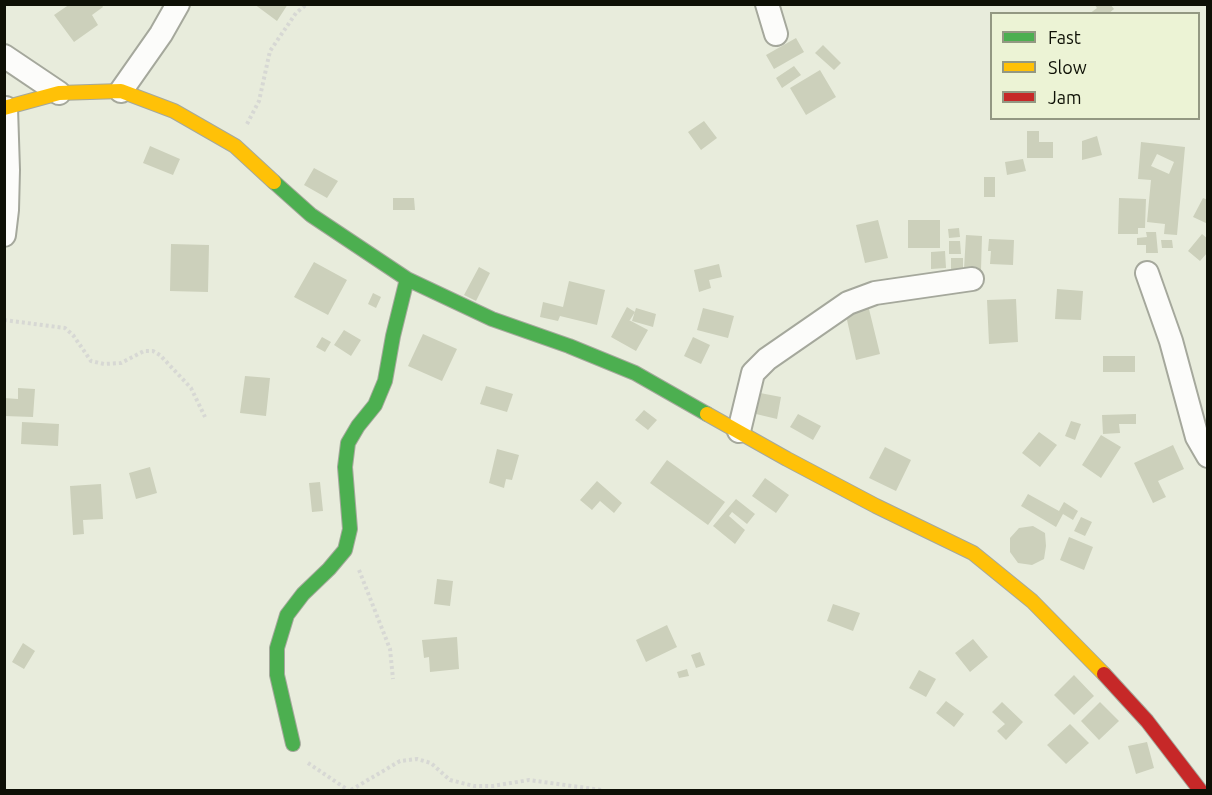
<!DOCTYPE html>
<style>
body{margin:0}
#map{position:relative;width:1212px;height:795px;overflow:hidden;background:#e8ecdc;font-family:Ubuntu,sans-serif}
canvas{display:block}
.frame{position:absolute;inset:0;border:6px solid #0e1006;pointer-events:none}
.legend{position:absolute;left:990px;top:12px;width:210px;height:108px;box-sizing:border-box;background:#ecf3d5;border:2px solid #939882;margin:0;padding:8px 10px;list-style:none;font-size:18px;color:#0e1006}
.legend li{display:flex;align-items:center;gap:12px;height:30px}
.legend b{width:30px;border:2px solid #939882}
</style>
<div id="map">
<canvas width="1212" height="795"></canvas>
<div class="frame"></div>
<ul class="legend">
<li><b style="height:8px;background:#4caf50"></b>Fast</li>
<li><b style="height:8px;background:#ffc107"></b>Slow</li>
<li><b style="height:8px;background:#c62828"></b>Jam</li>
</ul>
</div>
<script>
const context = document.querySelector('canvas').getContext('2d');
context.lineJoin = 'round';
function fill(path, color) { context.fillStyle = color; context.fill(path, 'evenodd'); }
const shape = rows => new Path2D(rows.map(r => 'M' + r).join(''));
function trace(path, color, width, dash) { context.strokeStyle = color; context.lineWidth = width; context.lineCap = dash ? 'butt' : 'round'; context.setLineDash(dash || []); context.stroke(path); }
fill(shape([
 [70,4,101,4,103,7,92,15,98,25,74,42,54,15],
 [254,4,288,4,277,21],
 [1094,4,1110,4,1114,9,1108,14,1089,14,1097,8],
 [796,38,804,52,774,69,766,55],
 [823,45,841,63,834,70,815,53],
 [794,66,801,75,782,88,776,78],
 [820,70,836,97,806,115,790,88],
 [704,121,717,138,701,150,688,132],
 [1027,131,1039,131,1039,142,1053,142,1053,158,1027,158],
 [1097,136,1102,155,1082,160,1082,141],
 [1141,142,1185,147,1177,235,1164,234,1165,224,1147,222,1151,180,1138,179],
 [1157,154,1174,162,1169,174,1151,166],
 [150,146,180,159,173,175,143,163],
 [1023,159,1026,171,1007,175,1005,162],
 [314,168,338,181,327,198,304,185],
 [984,177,995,177,995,197,984,197],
 [393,198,414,198,415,210,393,210],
 [1119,198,1146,199,1145,228,1138,228,1138,234,1118,234],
 [1203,198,1208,200,1208,224,1193,217],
 [878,220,888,258,865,263,856,225],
 [908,220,940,220,940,248,908,248],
 [959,228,960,237,949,238,948,229],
 [1146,232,1156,232,1158,253,1146,253,1146,245,1137,245,1137,238,1147,237],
 [1202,234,1208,239,1208,252,1200,261,1188,251],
 [966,235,982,236,981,270,964,269],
 [989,239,1014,240,1013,265,990,264,991,251,988,251],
 [1161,240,1172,240,1173,248,1162,248],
 [949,241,960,241,961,254,949,254],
 [171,244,209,245,208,292,170,291],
 [945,251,946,268,931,269,931,252],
 [951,258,963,258,963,270,951,270],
 [314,262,347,280,328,315,294,297],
 [719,264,722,277,709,280,711,288,699,292,694,270],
 [479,267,490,273,476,301,464,295],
 [569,281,605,290,597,325,560,316,558,321,540,317,543,302,563,307],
 [1057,289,1083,291,1081,320,1055,319],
 [373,293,381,297,376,308,368,304],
 [1016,299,1018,342,989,344,987,300],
 [868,305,880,354,856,360,845,311],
 [627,307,635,312,630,320,629,320,648,330,636,351,611,337],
 [636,308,656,314,653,327,632,321],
 [703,308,734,316,728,338,697,330],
 [344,330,361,340,351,356,334,345],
 [423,334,457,349,442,381,408,366],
 [322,337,331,342,325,352,316,347],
 [693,337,710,345,701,364,684,356],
 [1103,356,1135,356,1135,372,1103,372],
 [245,376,270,378,266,416,240,413],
 [486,386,513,394,507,412,480,404],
 [18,388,35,389,33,417,4,416,4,398,18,399],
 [760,393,781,397,777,419,756,414],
 [644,410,657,420,648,430,635,420],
 [798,414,821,426,813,440,790,427],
 [1136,414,1136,424,1119,424,1120,433,1103,434,1102,415],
 [1071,421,1081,424,1075,440,1065,436],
 [22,422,59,424,58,446,21,444],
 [1039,432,1057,445,1040,467,1022,453],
 [1101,435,1121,447,1101,478,1082,465],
 [1173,445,1184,469,1158,481,1166,497,1153,503,1134,463],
 [885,447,911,460,896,491,869,478],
 [497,449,519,455,512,480,506,479,504,488,489,483],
 [667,460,725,502,708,525,650,483],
 [150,467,157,493,136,499,129,473],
 [765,478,789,495,776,513,752,496],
 [597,481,622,503,614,513,600,501,592,510,580,500],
 [320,482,323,511,312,512,309,483],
 [101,484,103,519,83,520,84,534,73,535,70,486],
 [1028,494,1059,511,1064,502,1078,511,1073,520,1063,514,1056,527,1021,506],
 [736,499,755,514,747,524,732,512,729,516,745,530,735,544,713,526],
 [1081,517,1092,522,1085,536,1074,531],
 [1033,526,1045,533,1046,546,1044,559,1032,565,1018,563,1010,552,1010,538,1019,528],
 [1069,537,1093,547,1084,570,1060,560],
 [437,579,453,581,450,606,434,604],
 [833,604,860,613,853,631,827,621],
 [667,625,677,647,646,662,636,640],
 [457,637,459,669,430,672,429,657,424,658,422,640],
 [973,639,988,657,970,672,955,653],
 [23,643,35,651,24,669,12,662],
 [700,652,705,665,696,668,691,655],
 [687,669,689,676,679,678,677,672],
 [919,670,936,679,926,697,909,688],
 [1074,675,1094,696,1074,715,1054,695],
 [946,701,964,714,954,727,936,713],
 [1002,702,1023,722,1006,740,997,731,1005,724,992,712],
 [1100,702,1119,721,1099,740,1081,721],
 [1070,724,1089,743,1066,764,1047,745],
 [1147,742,1154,768,1136,774,1128,746]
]), '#ccd0bb');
const street = shape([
 [767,4,776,34],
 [4,56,59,93],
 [121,91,161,34,178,4],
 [4,235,7,210,8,170,6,108],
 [1147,273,1171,341,1197,437,1208,456],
 [739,431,753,373,767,359,848,303,875,293,972,279]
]);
const fast = shape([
 [274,182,311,215,407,279,492,319,569,346,635,373,707,414],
 [293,744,277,675,277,648,287,615,303,594,329,569,345,550,350,529,345,467,348,443,358,426,375,405,385,381,393,336,407,279]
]);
const slow = shape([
 [4,108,59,93,121,91,174,111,235,146,274,182],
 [707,414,787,459,876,506,973,553,1032,601,1104,674]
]);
const jam = shape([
 [1104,674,1147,721,1200,790]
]);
trace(street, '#a5a89c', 26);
trace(fast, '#a5a89c', 16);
trace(slow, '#a5a89c', 16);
trace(jam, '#a5a89c', 16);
trace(shape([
 [247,124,259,101,270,51,296,13,307,4],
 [4,320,65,328,73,335,91,361,104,364,121,363,144,351,153,351,160,355,191,388,205,417],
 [359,570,390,649,393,679],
 [308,763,348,790],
 [351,790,400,761,417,759,431,763,450,780,474,786,493,786,529,780,601,790]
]), '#d7d8d4', 4, [3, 3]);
trace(street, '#fcfcfa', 22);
trace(fast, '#4caf50', 14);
trace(slow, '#ffc107', 14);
trace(jam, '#c62828', 14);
</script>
